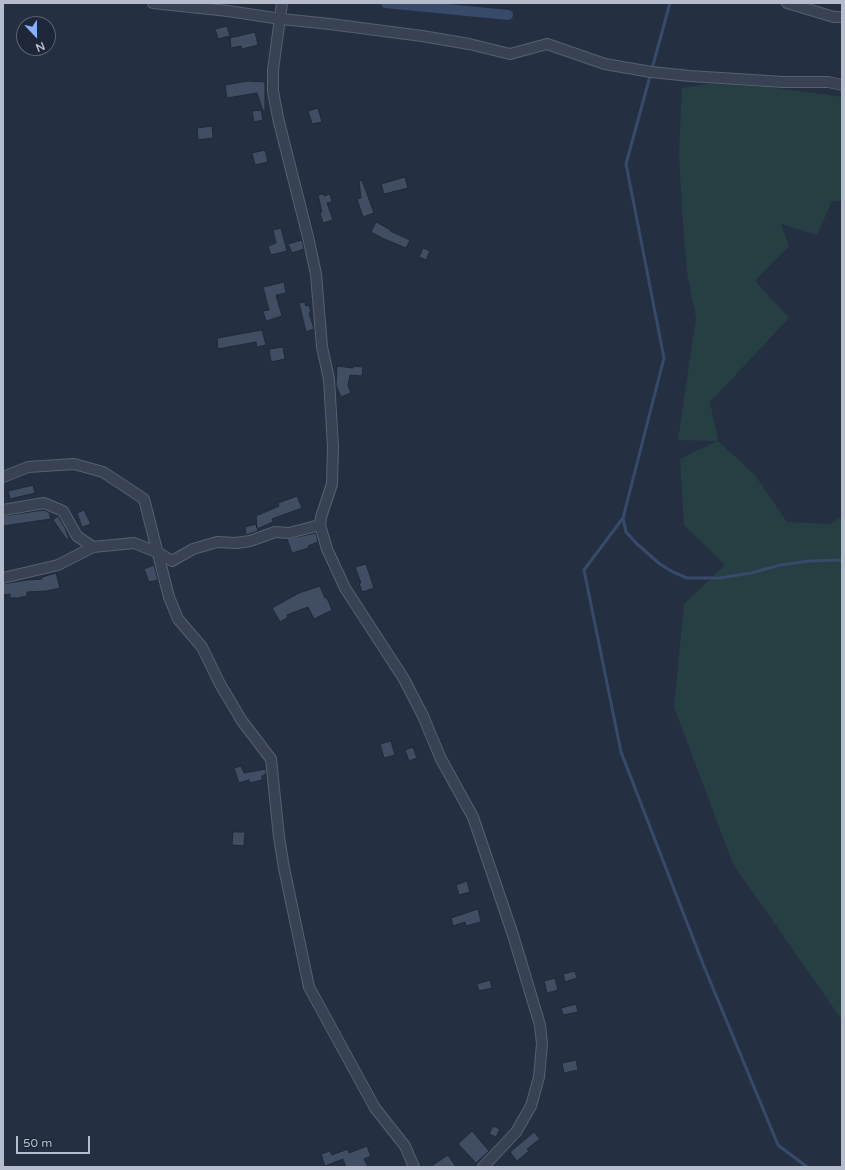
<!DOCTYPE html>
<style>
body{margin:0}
#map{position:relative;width:845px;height:1170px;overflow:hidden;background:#243042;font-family:"Varela Round",sans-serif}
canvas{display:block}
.frame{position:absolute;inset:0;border:4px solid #b5bdcc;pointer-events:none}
.north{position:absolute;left:16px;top:16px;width:40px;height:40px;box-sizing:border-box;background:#1d2737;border:1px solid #5a6373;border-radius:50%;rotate:158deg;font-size:11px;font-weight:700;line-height:16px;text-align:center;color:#b5bdcc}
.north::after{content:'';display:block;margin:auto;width:14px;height:18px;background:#88b1fe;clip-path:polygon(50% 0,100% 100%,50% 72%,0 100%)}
.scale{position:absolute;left:16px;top:1136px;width:74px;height:18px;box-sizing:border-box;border:2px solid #b5bdcc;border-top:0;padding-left:5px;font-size:12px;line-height:14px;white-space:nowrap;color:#b5bdcc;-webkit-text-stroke:3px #1d2737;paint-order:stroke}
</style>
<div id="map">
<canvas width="845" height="1170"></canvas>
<div class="frame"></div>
<div class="north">N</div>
<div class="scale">50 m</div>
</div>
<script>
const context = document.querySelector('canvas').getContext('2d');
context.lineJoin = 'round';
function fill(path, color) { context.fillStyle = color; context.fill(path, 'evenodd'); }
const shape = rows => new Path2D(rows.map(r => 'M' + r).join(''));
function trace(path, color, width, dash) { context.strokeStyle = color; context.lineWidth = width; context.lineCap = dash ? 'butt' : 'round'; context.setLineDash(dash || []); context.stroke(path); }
fill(shape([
 [708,84,770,87,842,97,842,201,832,201,817,235,781,224,789,246,755,281,789,318,710,402,718,441,755,475,787,522,829,524,842,517,842,1020,733,864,674,707,684,604,725,565,684,525,680,459,717,441,678,440,696,318,687,272,682,210,679,153,682,88]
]), '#263f43');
trace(shape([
 [670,3,626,164,664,358,623,518,584,570,621,752,703,964,778,1145,807,1167],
 [623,518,626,532,637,544,660,564,673,572,687,578,719,578,751,573,780,565,810,561,842,560]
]), '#374a6a', 3);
trace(shape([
 [386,3,508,15]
]), '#374a6a', 10);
const building = shape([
 [227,26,230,36,218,39,215,29,227,26],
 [255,32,258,45,242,49,241,46,231,48,230,38,255,32],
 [247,81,265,82,265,111,263,111,257,93,227,98,225,85,247,81],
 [318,108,322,122,312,124,308,111,318,108],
 [261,110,263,120,254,122,252,111,261,110],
 [212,126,213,138,198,140,197,128,212,126],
 [265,150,268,162,255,165,252,153,265,150],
 [405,177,408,188,384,194,381,184,405,177],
 [362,180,374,213,363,217,357,199,361,198,359,181,362,180],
 [323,194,324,196,330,194,332,202,327,203,333,220,323,223,320,213,322,212,318,195,323,194],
 [376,222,391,230,390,231,410,240,406,248,384,239,371,232,376,222],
 [281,228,287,251,271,255,268,246,276,243,273,230,281,228],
 [302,240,304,249,292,253,288,244,302,240],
 [423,248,430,251,426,260,419,257,423,248],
 [284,282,286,293,276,295,282,316,266,321,263,311,269,310,263,287,284,282],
 [305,302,306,306,309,305,311,313,309,313,314,329,306,332,299,303,305,302],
 [262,330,266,345,257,347,256,342,218,349,217,338,262,330],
 [283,347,285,359,271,362,269,349,283,347],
 [337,366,353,368,353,366,363,367,362,376,350,375,348,386,351,393,341,397,336,385,337,366],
 [33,485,35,493,10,499,8,491,33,485],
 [297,496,302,508,272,519,273,522,257,529,258,531,246,535,245,527,256,524,257,528,256,516,279,506,278,503,297,496],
 [43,510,49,512,51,519,3,526,3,516,43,510],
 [84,510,91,524,82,527,77,513,84,510],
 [58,516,65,528,69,539,67,540,53,520,58,516],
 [316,533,318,542,308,546,309,548,292,553,287,539,316,533],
 [366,564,374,588,362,592,359,583,361,583,355,567,366,564],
 [154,565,158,580,149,582,144,569,154,565],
 [56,573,60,588,47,591,27,592,27,596,18,598,10,598,10,594,3,595,3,584,27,580,42,579,42,577,56,573],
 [320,586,325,598,327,598,332,610,314,619,308,607,287,615,288,617,280,622,272,608,299,593,320,586],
 [391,741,395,755,384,758,380,744,391,741],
 [413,747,417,758,409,761,405,750,413,747],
 [241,766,244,773,266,769,266,774,262,776,262,780,250,783,249,780,239,783,234,768,241,766],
 [233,832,245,832,244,846,232,845,233,832],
 [467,881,470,892,459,895,456,885,467,881],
 [478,909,481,922,466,926,465,922,453,926,451,918,478,909],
 [575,971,577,978,565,982,563,974,575,971],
 [555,978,558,990,547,993,544,981,555,978],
 [490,980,492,988,479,991,477,984,490,980],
 [576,1004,578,1012,563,1015,561,1008,576,1004],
 [576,1060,578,1070,564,1073,562,1063,576,1060],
 [493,1126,500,1129,496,1137,489,1134,493,1126],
 [472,1131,489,1151,476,1163,458,1144,472,1131],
 [534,1132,540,1139,527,1149,529,1151,517,1161,510,1152,534,1132],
 [367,1146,371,1156,364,1159,368,1167,346,1167,343,1159,325,1166,321,1154,330,1151,332,1155,348,1149,349,1153,367,1146],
 [448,1155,456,1167,430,1167,448,1155]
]);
fill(building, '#404d62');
trace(building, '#1f2939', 1);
const minor = shape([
 [153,3,228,11,281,19,330,24,422,36,469,44,510,54,547,44,605,64,651,72,690,76,783,82,828,82,842,85],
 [282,3,273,70,273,91,278,118,308,237,316,274,322,347,329,379,333,447,332,484,321,517,320,525,327,549,345,588,404,679,423,716,441,759,473,817,513,935,540,1025,542,1044,539,1077,531,1106,516,1132,483,1167],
 [787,3,834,17,842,17],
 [3,477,28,467,74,464,103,472,144,499,169,597,178,619,202,647,220,684,242,721,271,759,279,837,284,868,309,987,375,1108,405,1146,414,1167],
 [3,510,44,503,63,511,77,536,93,547],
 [3,578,58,565,93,547,134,543,159,553,172,561,193,549,217,542,236,543,250,541,275,532,289,533,320,525]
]);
trace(minor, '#56606f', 12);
trace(minor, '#384252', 10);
</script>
